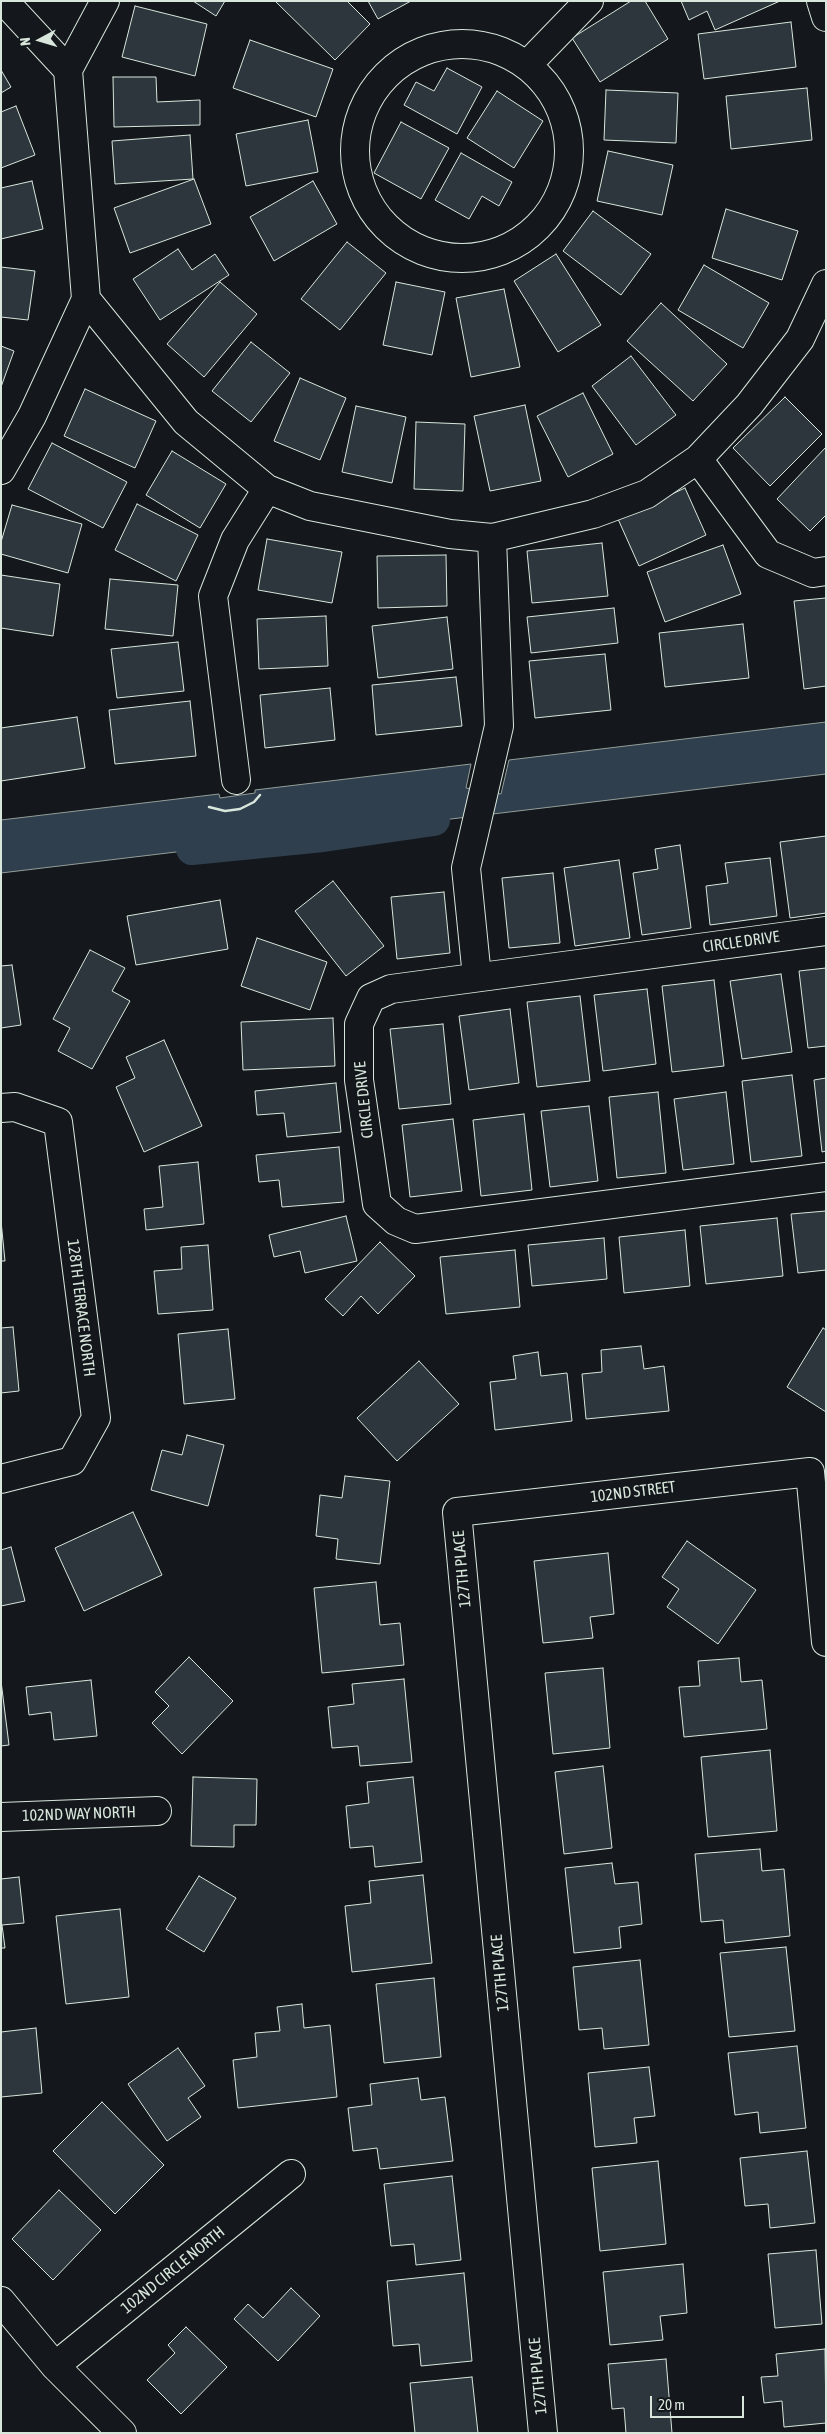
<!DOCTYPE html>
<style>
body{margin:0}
#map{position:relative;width:827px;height:2434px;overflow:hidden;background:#14181c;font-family:"Asap Condensed",sans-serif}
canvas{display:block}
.frame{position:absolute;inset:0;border:2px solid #d8e6dc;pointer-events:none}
.north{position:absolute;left:15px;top:15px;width:50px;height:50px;-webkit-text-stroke:4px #14181c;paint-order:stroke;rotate:264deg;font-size:14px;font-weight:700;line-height:20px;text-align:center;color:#d8e6dc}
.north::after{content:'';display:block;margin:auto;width:18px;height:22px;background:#d8e6dc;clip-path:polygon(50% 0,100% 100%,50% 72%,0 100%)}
.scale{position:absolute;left:650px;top:2396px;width:94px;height:22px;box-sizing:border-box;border:2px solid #d8e6dc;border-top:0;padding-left:6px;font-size:15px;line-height:18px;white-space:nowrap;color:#d8e6dc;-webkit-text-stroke:4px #14181c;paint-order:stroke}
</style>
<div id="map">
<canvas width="827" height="2434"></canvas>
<div class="frame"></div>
<div class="north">N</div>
<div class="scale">20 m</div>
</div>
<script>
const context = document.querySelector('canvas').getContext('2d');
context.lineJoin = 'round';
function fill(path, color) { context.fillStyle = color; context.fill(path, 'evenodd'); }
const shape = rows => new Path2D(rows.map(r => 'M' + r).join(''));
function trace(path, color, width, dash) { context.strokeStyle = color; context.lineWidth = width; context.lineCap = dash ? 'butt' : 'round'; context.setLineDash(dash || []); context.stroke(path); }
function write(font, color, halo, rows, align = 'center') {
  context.font = font + ' "Asap Condensed",sans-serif'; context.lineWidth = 4; context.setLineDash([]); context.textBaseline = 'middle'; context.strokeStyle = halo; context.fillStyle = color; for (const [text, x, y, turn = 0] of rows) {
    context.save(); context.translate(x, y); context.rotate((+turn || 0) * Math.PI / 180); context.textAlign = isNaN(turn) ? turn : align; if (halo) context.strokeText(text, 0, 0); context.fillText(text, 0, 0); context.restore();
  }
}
const water = shape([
 [826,722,826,774,1,873,1,820,219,794,220,798,255,793,255,790,471,764,466,788,501,794,509,760,826,722]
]);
fill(water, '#2f3f4d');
trace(water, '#939e99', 1);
trace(shape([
 [192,849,323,836,434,820]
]), '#2f3f4d', 32);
const building = shape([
 [193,1,225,1,216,16,193,1],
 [275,1,347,1,370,24,335,60,275,1],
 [368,1,411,1,378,19,368,1],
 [631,1,645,1,668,39,600,82,572,38,631,1],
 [681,1,780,1,715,30,707,11,689,20,681,1],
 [135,6,207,24,195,76,122,57,135,6],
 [791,22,796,67,704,79,698,34,791,22],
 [250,40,333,69,316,117,233,88,250,40],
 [447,68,482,87,457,134,404,105,416,82,434,91,447,68],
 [1,70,11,87,1,93,1,70],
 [113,77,156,77,157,102,200,100,200,125,114,127,113,77],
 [807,88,812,140,731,149,726,96,807,88],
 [606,90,678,93,676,143,604,140,606,90],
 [497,91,543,121,514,168,467,138,497,91],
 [16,106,35,155,1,168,1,112,16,106],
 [308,120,318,172,246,186,236,134,308,120],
 [401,122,449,148,421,199,374,173,401,122],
 [190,135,193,179,115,184,112,141,190,135],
 [608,151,673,165,662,215,597,201,608,151],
 [461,153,512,182,499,206,482,196,469,219,435,200,461,153],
 [194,179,211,224,130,253,114,208,194,179],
 [32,181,43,229,1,239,1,188,32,181],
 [313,181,337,224,274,261,250,217,313,181],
 [726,209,798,231,782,280,712,258,726,209],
 [593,211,651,254,621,295,563,251,593,211],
 [347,242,386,273,340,330,301,299,347,242],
 [178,249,192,270,215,254,229,275,160,320,133,279,178,249],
 [556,254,601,325,558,352,514,281,556,254],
 [704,265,769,303,743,348,678,310,704,265],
 [1,267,35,271,28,320,1,317,1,267],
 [220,282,257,314,204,377,167,344,220,282],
 [396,282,445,292,432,355,383,345,396,282],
 [504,289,520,367,471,377,456,298,504,289],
 [661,303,727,364,693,401,627,341,661,303],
 [251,342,290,373,251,422,212,391,251,342],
 [1,346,14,351,1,387,1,346],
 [631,356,676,415,636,445,592,386,631,356],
 [300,378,346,398,320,460,274,441,300,378],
 [85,389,156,421,135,468,64,436,85,389],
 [583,393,613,454,568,477,537,416,583,393],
 [785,397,822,434,770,486,733,448,785,397],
 [525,405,541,481,490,491,474,416,525,405],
 [356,406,406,417,392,483,342,472,356,406],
 [416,422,465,424,463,491,414,489,416,422],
 [52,443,127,482,103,528,28,489,52,443],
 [826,447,826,515,810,531,777,499,826,447],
 [172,451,226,484,200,528,146,495,172,451],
 [685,488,706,535,639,566,618,519,685,488],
 [137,504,198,535,176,581,115,550,137,504],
 [12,505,82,524,68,573,1,554,1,542,12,505],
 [267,539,342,552,332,603,258,590,267,539],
 [602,543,608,596,532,603,527,551,602,543],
 [723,545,741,594,665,622,647,572,723,545],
 [446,555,447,606,378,608,377,556,446,555],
 [1,575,60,584,53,636,1,628,1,575],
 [110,579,178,585,173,636,105,629,110,579],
 [826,598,826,686,804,689,794,601,826,598],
 [614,608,618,643,531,653,527,617,614,608],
 [326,616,328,666,259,669,257,619,326,616],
 [447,617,453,669,378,678,372,626,447,617],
 [743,624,749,678,665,687,659,633,743,624],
 [178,642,184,691,117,698,111,649,178,642],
 [605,654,611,710,535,718,529,661,605,654],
 [456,677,462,726,376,735,372,685,456,677],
 [330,688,335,740,265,748,260,695,330,688],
 [190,701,196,756,115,764,109,710,190,701],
 [77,717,85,768,1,781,1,728,77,717],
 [826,836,826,913,790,918,780,842,826,836],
 [680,845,691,928,642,935,633,873,658,869,655,849,680,845],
 [770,858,777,916,710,925,706,886,728,883,725,863,770,858],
 [619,860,630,938,575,946,564,868,619,860],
 [553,873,560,943,509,948,502,878,553,873],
 [333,881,384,946,346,976,295,911,333,881],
 [444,892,450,953,397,959,391,897,444,892],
 [220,900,228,949,136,965,127,916,220,900],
 [257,938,327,962,310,1010,241,986,257,938],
 [90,950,125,968,112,991,130,1001,92,1069,58,1051,70,1028,53,1019,90,950],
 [12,965,21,1025,1,1028,1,966,12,965],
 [826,968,826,1046,808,1048,799,971,826,968],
 [781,974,792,1052,742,1059,730,981,781,974],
 [714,980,724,1066,672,1072,662,986,714,980],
 [647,989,656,1064,603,1071,594,995,647,989],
 [580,996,590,1081,537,1087,527,1002,580,996],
 [510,1009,519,1083,469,1090,459,1016,510,1009],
 [333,1018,335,1066,243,1070,241,1022,333,1018],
 [443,1024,451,1104,399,1109,390,1029,443,1024],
 [164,1040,202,1126,144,1152,116,1087,135,1078,126,1057,164,1040],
 [792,1075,802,1156,751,1162,742,1081,792,1075],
 [826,1078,826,1151,822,1152,814,1080,826,1078],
 [336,1083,341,1132,287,1137,284,1113,257,1115,255,1091,336,1083],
 [658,1092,666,1173,617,1178,609,1097,658,1092],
 [726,1092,734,1164,683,1170,674,1099,726,1092],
 [589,1106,598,1181,550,1187,541,1111,589,1106],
 [524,1114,532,1190,481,1196,473,1120,524,1114],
 [453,1119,462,1191,410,1197,402,1125,453,1119],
 [339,1147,344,1202,282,1207,279,1180,259,1182,256,1155,339,1147],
 [198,1162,204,1224,146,1230,144,1209,163,1207,159,1166,198,1162],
 [826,1211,826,1270,798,1273,791,1214,826,1211],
 [346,1216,357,1261,305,1273,300,1251,274,1257,269,1235,346,1216],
 [777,1218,783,1276,706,1284,700,1226,777,1218],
 [1,1221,5,1261,1,1261,1,1221],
 [685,1230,690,1286,624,1293,619,1237,685,1230],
 [604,1238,607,1279,532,1286,528,1245,604,1238],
 [380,1242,415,1276,378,1314,361,1296,343,1316,325,1299,380,1242],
 [208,1245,213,1310,158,1314,154,1271,182,1269,181,1247,208,1245],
 [515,1250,520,1307,446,1314,440,1257,515,1250],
 [13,1327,19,1391,1,1393,1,1328,13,1327],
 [823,1328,826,1330,826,1412,787,1387,823,1328],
 [228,1329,235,1399,184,1404,178,1334,228,1329],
 [641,1346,644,1369,664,1366,669,1411,586,1419,582,1374,602,1372,601,1350,641,1346],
 [538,1352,541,1376,567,1373,572,1421,495,1430,490,1382,516,1379,513,1356,538,1352],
 [419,1361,459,1404,397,1461,357,1418,419,1361],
 [187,1435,224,1445,208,1506,151,1490,162,1450,182,1455,187,1435],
 [345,1476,390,1481,380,1564,336,1559,338,1539,316,1536,320,1495,342,1498,345,1476],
 [133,1512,162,1575,84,1611,55,1548,133,1512],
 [687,1541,756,1590,718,1644,667,1607,679,1589,662,1577,687,1541],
 [11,1547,25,1601,1,1606,1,1550,11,1547],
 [608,1553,614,1614,590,1617,593,1638,543,1643,534,1561,608,1553],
 [376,1582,380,1625,400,1623,404,1665,322,1673,314,1588,376,1582],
 [189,1657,233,1701,182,1754,152,1723,169,1706,155,1692,189,1657],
 [739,1658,741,1682,762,1680,767,1729,684,1737,679,1687,700,1686,698,1661,739,1658],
 [603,1668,610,1748,553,1754,545,1673,603,1668],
 [404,1679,412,1762,360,1766,358,1746,332,1748,328,1707,354,1704,352,1684,404,1679],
 [91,1680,97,1736,54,1740,51,1712,29,1715,26,1687,91,1680],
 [1,1681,9,1745,1,1746,1,1681],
 [770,1750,777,1831,708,1837,701,1757,770,1750],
 [603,1766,612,1848,564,1854,555,1772,603,1766],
 [193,1777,257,1779,256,1825,234,1825,234,1847,191,1846,193,1777],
 [413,1777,422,1862,375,1867,373,1846,350,1848,346,1806,369,1803,367,1782,413,1777],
 [760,1849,762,1871,784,1869,790,1936,725,1943,723,1920,701,1922,695,1854,760,1849],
 [612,1863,615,1884,638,1882,642,1924,619,1927,621,1948,574,1953,565,1868,612,1863],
 [423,1875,432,1963,352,1972,345,1906,371,1903,369,1881,423,1875],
 [199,1876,236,1898,204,1952,166,1929,199,1876],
 [19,1877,24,1923,2,1925,5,1948,1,1948,1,1879,19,1877],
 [120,1909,129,1997,66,2004,56,1916,120,1909],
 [786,1947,795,2031,729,2037,720,1953,786,1947],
 [640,1960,649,2045,604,2049,602,2028,579,2030,573,1967,640,1960],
 [434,1978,441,2057,384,2063,376,1984,434,1978],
 [302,2004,304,2028,330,2025,337,2097,238,2108,233,2060,257,2057,255,2033,280,2031,277,2007,302,2004],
 [36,2028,42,2093,1,2097,1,2032,36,2028],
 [797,2046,806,2128,760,2133,758,2112,735,2115,728,2053,797,2046],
 [178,2048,205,2086,188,2098,201,2117,167,2141,128,2084,178,2048],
 [649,2067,655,2116,634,2118,637,2143,595,2147,588,2073,649,2067],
 [418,2078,421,2100,445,2097,453,2161,380,2169,377,2148,353,2151,348,2108,372,2105,370,2084,418,2078],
 [102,2102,164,2165,115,2214,53,2151,102,2102],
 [807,2151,815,2223,770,2228,768,2204,745,2206,740,2158,807,2151],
 [658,2161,666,2244,600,2251,592,2168,658,2161],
 [452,2176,461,2260,416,2265,414,2244,391,2246,384,2184,452,2176],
 [59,2190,101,2230,53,2280,12,2239,59,2190],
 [816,2250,822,2324,775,2328,768,2254,816,2250],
 [683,2264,687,2313,660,2316,663,2340,610,2345,603,2272,683,2264],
 [464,2273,472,2361,421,2366,419,2344,393,2346,387,2281,464,2273],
 [291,2288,320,2316,278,2361,234,2319,248,2304,263,2318,291,2288],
 [186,2327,227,2367,181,2414,147,2380,175,2353,168,2345,186,2327],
 [825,2349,826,2423,784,2427,782,2401,764,2403,761,2377,778,2376,776,2354,825,2349],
 [666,2359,672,2433,626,2433,624,2408,612,2409,608,2364,666,2359],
 [472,2377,478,2433,415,2433,410,2383,472,2377]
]);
fill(building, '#2c363c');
trace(building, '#d8e6dc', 1);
const minor = shape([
 [821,1,826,17],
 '355 151a107 107 0 1 1 214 0a107 107 0 1 1-214 0Z',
 [528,64,589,1],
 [68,70,105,1],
 [86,299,186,422,267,489,310,506,450,534,492,538,593,514,647,494,698,459,749,405,800,339,826,284],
 [698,459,768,554,813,573,826,571],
 [1,470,32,416,86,299,68,70,4,1],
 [236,780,213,596,235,540,267,489],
 [826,931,391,989,371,998,359,1024,359,1080,377,1204,396,1221,415,1229,826,1177],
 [477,977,466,868,499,726,492,538],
 [1,1108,15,1107,58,1122,96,1418,72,1461,1,1479],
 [1,1817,157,1811],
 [1,2301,55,2366,122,2433],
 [55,2366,291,2174],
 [543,2433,457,1512,810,1472,826,1642]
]);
trace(minor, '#d8e6dc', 30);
trace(minor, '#14181c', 28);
trace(shape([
 [209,807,225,811,240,809,254,802,260,795]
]), '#d8e6dc', 2.5);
write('16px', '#d8e6dc', '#14181c', [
 ["CIRCLE DRIVE",741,942,-8],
 ["CIRCLE DRIVE",364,1100,-96],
 ["128TH TERRACE NORTH",81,1308,83],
 ["102ND STREET",633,1492,-7],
 ["127TH PLACE",462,1569,-95],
 ["102ND WAY NORTH",79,1814,-2],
 ["127TH PLACE",500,1973,-95],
 ["102ND CIRCLE NORTH",173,2270,-39],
 ["127TH PLACE",538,2376,-95]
]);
</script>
